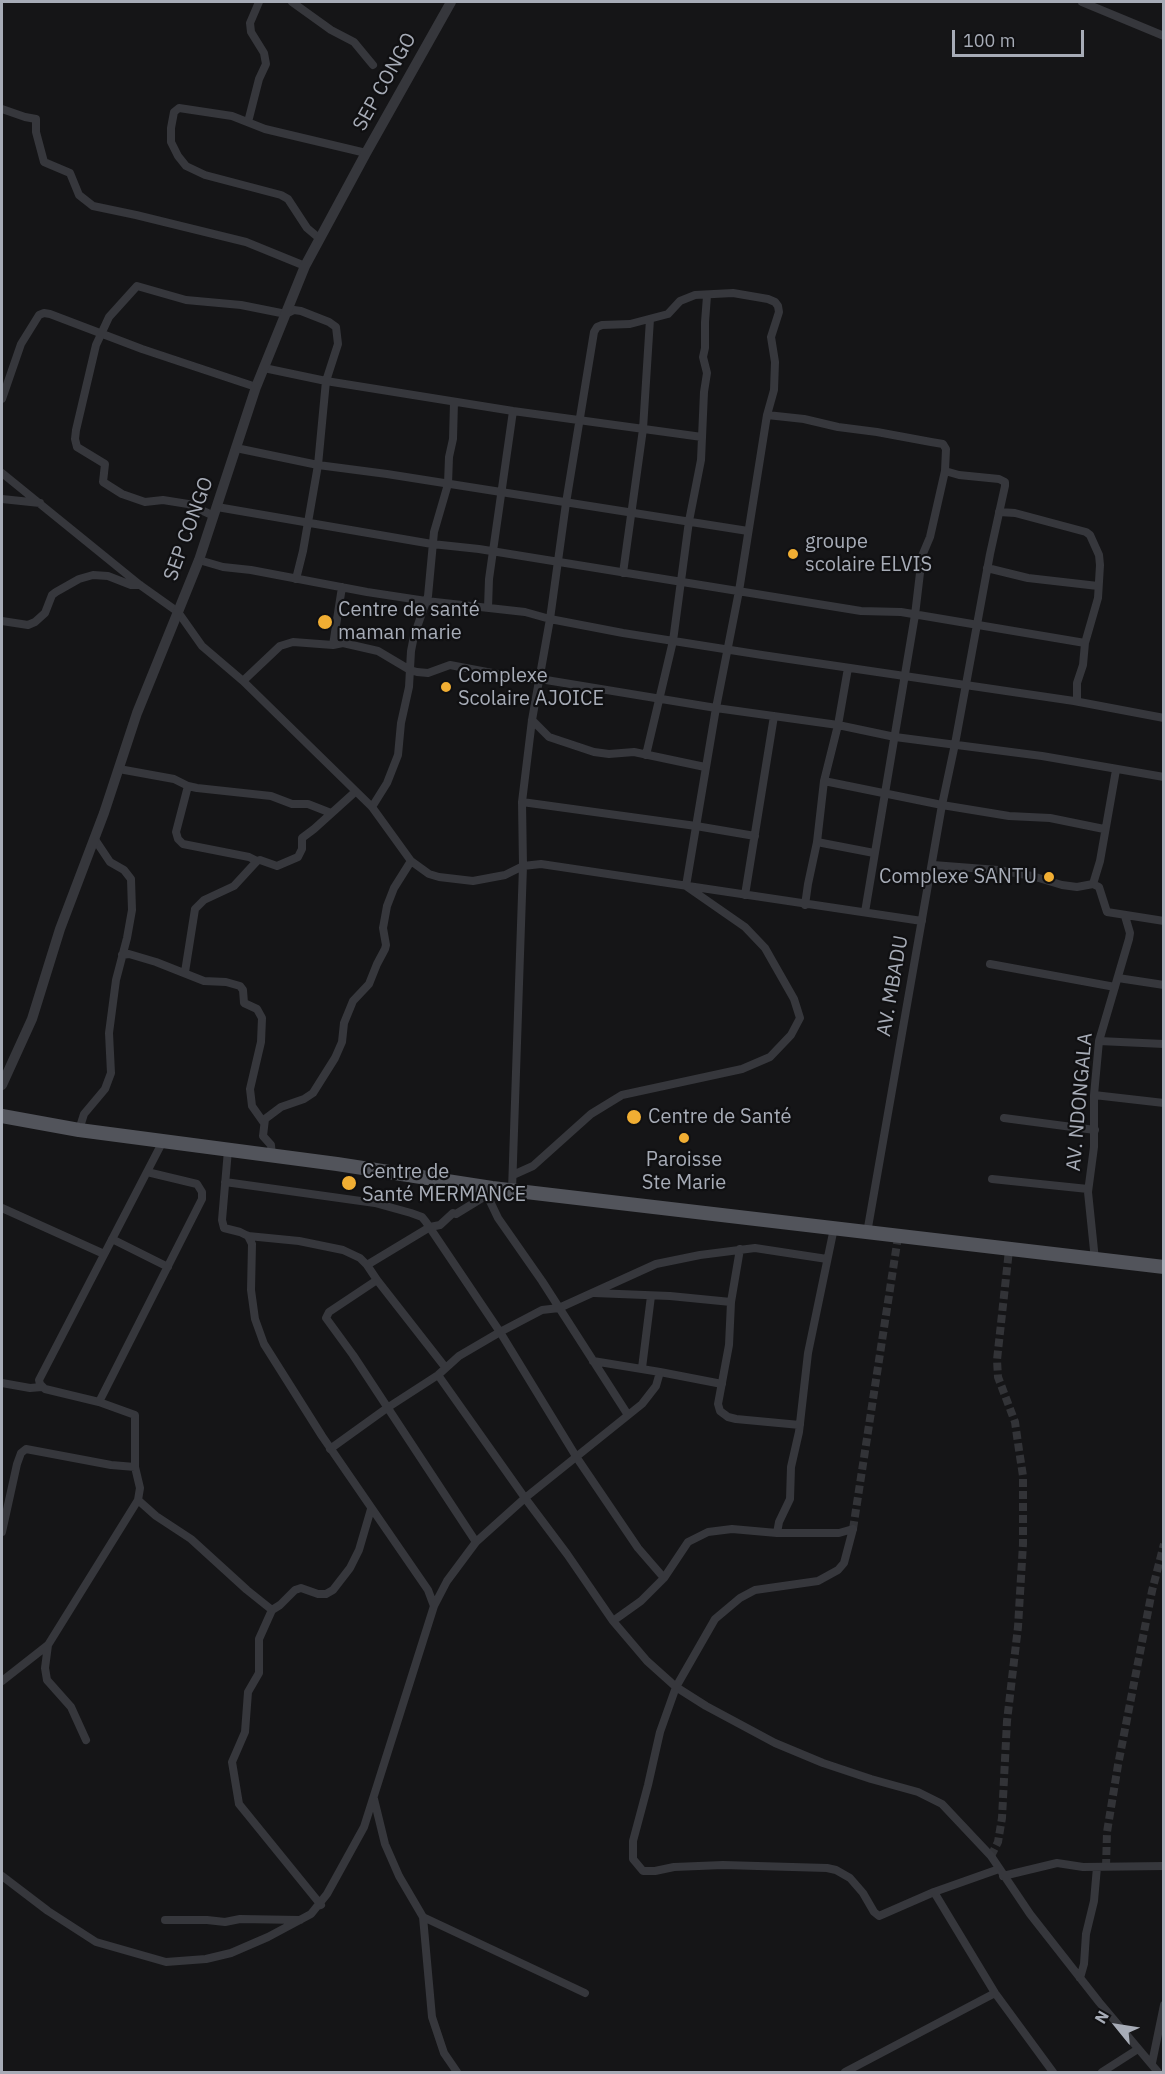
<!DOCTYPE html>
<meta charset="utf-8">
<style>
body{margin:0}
#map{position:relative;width:1165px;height:2074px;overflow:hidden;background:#151517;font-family:"IBM Plex Sans",sans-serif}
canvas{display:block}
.frame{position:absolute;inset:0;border:3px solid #a7acb7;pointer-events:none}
.north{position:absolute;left:1087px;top:1996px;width:60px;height:60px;-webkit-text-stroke:4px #101012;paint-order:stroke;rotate:300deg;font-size:16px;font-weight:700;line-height:24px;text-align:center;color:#a7acb7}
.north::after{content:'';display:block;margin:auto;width:21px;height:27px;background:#a7acb7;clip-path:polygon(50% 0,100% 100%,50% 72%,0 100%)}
.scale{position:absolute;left:952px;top:30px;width:132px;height:27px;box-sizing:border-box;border:3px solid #a7acb7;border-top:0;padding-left:8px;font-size:18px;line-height:21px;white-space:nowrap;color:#a7acb7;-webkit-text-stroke:4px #101012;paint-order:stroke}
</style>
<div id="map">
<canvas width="1165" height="2074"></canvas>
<div class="frame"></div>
<div class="north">N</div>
<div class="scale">100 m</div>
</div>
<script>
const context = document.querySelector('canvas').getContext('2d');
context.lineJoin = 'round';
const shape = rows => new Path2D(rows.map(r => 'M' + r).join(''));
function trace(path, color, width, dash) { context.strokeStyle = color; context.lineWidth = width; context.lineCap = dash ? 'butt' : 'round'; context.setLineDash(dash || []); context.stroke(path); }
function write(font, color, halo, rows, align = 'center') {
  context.font = font + ' "IBM Plex Sans",sans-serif'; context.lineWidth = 4.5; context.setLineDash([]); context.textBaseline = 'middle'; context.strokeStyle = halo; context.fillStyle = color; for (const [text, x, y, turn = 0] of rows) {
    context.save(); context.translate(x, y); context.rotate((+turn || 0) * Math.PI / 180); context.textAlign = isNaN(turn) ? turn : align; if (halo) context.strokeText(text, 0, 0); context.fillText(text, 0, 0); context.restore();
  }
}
trace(shape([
 [853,1529,898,1237],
 [991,1856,998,1842,1002,1818,1007,1721,1018,1627,1023,1544,1023,1476,1019,1450,1015,1422,998,1377,997,1360,1009,1250],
 [1106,1867,1107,1832,1118,1765,1152,1591,1164,1544]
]), '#323337', 8, [8, 4]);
trace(shape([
 [292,2,331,30,354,42,373,65],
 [1082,2,1164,36],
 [2,109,25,117,36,119,36,132,44,162,70,173,79,195,93,206,136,215,246,242,305,266],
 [248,122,259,79,266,64,264,53,251,32,250,23,259,2],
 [320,239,307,228,288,199,281,195,205,175,186,166,178,156,171,142,171,128,174,112,179,108,232,116,265,129,366,153],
 [264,368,326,381,513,411,702,437],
 [2,399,21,344,39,315,44,313,50,314,142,349,256,387],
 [767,415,804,419,838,427,877,432,931,442,943,444,946,449,945,471,930,537,922,556,915,615,865,912],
 [236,448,318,465,387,474,748,531],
 [2,473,140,585,178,612,202,646,243,681,372,807,411,861,429,874,439,877,473,881,505,875,523,866,541,864,922,921],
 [2,499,40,503],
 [217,507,432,544,479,549,861,611,901,612,1085,643],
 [999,512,1015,513,1086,532,1090,535,1099,555,1100,565,1098,598,1085,643,1083,665,1077,683,1077,698,1074,701],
 [214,516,188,504,163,500,145,502,122,494,103,482,105,464,77,447,75,439,76,430,96,345,109,317,137,286,186,300,241,305,286,314,294,310,301,311,329,322,336,327,338,344,326,381,318,465,303,551,296,579],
 [199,560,223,567,251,570,367,592,426,601,525,612,550,619,623,633,762,655,1074,701,1164,718],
 [987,568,1028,578,1098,586],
 [623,573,643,429,650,319],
 [488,608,489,579,513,411],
 [2,621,28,625,35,622,45,613,52,595,56,592,79,579,93,575,108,576,131,585,140,585],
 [333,645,342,587],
 [243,681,280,646,293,642,333,645,343,643,378,651,410,670,417,672,428,673,450,665,524,679,540,679,716,708,838,725,895,737,1042,756,1164,777],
 [532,720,549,737,594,752,609,754,634,752,705,767],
 [646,755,673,641,689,521,701,460,704,392,707,373,703,357,705,348,705,322,707,296],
 [119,769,174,779,188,786,197,788,271,796,292,804,308,804,331,813],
 [824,781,942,805,1009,816,1050,818,1104,829],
 [188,786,176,832,178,839,183,844,249,857,257,861,260,860,277,866,298,857,302,849,302,838,314,829,355,792],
 [522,802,696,826,755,836],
 [372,807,387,783,398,755,401,723,409,687,411,651,414,636,428,596,434,532,448,484,449,457,453,439,454,402],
 [817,842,874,853],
 [933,865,998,870,1032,876,1062,885,1077,887,1093,884,1099,887,1107,912,1164,921],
 [1093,884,1100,861,1116,770],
 [745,895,774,716],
 [805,905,808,884,817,842,824,781,838,725,848,668],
 [122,955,129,954,156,962,204,981,226,982,240,986,243,990,244,1003,257,1009,262,1018,261,1042,250,1089,252,1106,264,1123],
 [990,964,1115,987],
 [185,972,195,909,204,900,234,886,257,861],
 [1118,978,1164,985],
 [1099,1041,1164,1044],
 [1094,1095,1164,1103],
 [1004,1118,1095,1130],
 [79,1130,84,1114,105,1089,111,1073,109,1033,116,980,127,938,132,910,131,879,124,870,110,862,94,838],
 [228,1150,222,1220,224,1228,240,1232,248,1236,299,1241,343,1250,360,1258,367,1265,377,1280,445,1367],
 [272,1156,271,1145,263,1136,265,1119,281,1107,304,1099,313,1093,335,1058,342,1042,344,1023,353,1001,369,984,377,964,385,949,386,945,383,928,387,906,394,888,411,861],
 [992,1179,1088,1189],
 [225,1182,375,1203,411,1213,422,1217,426,1222,500,1332,577,1458,638,1548,664,1578,641,1601,613,1621],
 [492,1188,487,1195,498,1218,542,1281,628,1415],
 [512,1190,523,866,522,802,532,720,550,619,566,503,594,332,597,327,602,325,630,324,668,314,680,301,695,295,733,293,768,299,775,302,778,306,779,312,771,337,775,362,774,390,767,415,739,591,716,708,686,886,745,927,765,948,794,999,800,1018,791,1035,770,1057,742,1069,622,1095,591,1114,533,1166,513,1175],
 [2,1208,104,1254],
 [867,1233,942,805,955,744,990,554,1005,486,1005,482,999,479,959,475,945,471],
 [248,1236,252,1244,251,1290,255,1319,264,1344,322,1436,428,1590,434,1606],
 [112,1239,168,1267],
 [740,1249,731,1302,729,1345,718,1404,720,1411,728,1417,736,1419,800,1425],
 [1095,1260,1088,1192,1094,1147,1094,1095,1099,1041,1129,939,1130,933,1125,916],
 [367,1265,430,1227,440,1225,453,1213,456,1214,487,1195],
 [377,1280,329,1312,326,1318,353,1355,476,1542],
 [594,1293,670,1296,731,1302],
 [642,1368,651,1296],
 [660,1372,722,1384],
 [438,1375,525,1498,567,1554,613,1621,647,1661,676,1687,706,1706,775,1743,823,1763,871,1779,918,1792,942,1804,991,1856,1030,1914,1099,2002,1158,2072],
 [2,1383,30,1388,42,1387],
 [99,1402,202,1199,202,1192,197,1184,147,1172],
 [330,1449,387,1408,438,1375,459,1356,500,1332,542,1310,559,1308,656,1264,700,1255,755,1248,827,1259],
 [138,1500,156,1516,191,1539,247,1590,272,1610],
 [853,1529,844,1563,838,1570,818,1581,755,1590,740,1598,715,1619,676,1687,660,1732,648,1785,633,1841,633,1859,643,1871,655,1871,674,1867,723,1865,827,1868,836,1870,850,1878,863,1893,874,1912,879,1916,934,1892,999,1869],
 [2,1532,17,1464,21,1453,26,1449,111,1465,135,1467],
 [777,1533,779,1522,790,1499,791,1467,799,1432,808,1353,834,1228],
 [664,1578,688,1542,708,1532,732,1529,777,1533,839,1533,853,1529],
 [48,1645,45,1668,47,1680,71,1707,86,1740],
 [2,1681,48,1645,138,1500,140,1488,135,1467,135,1415,99,1402,45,1389,40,1384,39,1380,163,1141],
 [374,1799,385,1844,399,1876,423,1917,432,2017,444,2053,457,2072],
 [2,1876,48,1911,96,1942,166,1962,206,1959,231,1953,268,1937,311,1914,327,1894,364,1827,434,1606,447,1581,476,1542,525,1498,642,1404,656,1386,660,1372,593,1361],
 [1003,1876,1057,1863,1083,1867,1164,1866],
 [934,1892,995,1993,1053,2072],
 [321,1905,239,1804,232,1762,245,1732,248,1692,259,1673,259,1639,272,1610,280,1605,295,1590,301,1588,318,1594,326,1594,333,1590,350,1568,359,1550,371,1509],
 [423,1917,585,1993],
 [165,1920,207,1920,225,1922,240,1919,300,1920],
 [1080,1978,1084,1964,1086,1934,1094,1901,1097,1867],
 [1152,2063,1164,2005],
 [845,2072,995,1993],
 [1102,2072,1138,2049]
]), '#36373c', 8);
trace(shape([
 [2,1085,32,1019,60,929,104,813,137,713,199,560,256,387,305,266,366,153,451,2]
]), '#36373c', 10);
trace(shape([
 [2,1116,79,1130,337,1164,492,1188,1164,1267]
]), '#52545b', 14);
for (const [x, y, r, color] of [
 [793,554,6,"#f1ae33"],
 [325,622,8,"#f1ae33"],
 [446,687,6,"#f1ae33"],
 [1049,877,6,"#f1ae33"],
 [634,1117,8,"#f1ae33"],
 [684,1138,6,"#f1ae33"],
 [349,1183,8,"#f1ae33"]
]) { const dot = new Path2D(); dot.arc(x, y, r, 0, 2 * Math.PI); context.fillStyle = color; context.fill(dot); trace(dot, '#101012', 2); }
write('20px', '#a7acb7', '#101012', [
 ["SEP CONGO",385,82,-61],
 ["SEP CONGO",189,529,-70],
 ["AV. MBADU",893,986,-80],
 ["AV. NDONGALA",1080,1102,-85]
]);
write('20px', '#a7acb7', '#101012', [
 ["groupe",805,542],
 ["scolaire ELVIS",805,565],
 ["Centre de santé",338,610],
 ["maman marie",338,633],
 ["Complexe",458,676],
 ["Scolaire AJOICE",458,699],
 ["Complexe SANTU",1037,877,"right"],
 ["Centre de Santé",648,1117],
 ["Paroisse",684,1160,"center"],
 ["Ste Marie",684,1183,"center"],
 ["Centre de",362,1172],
 ["Santé MERMANCE",362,1195]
], 'left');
</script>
